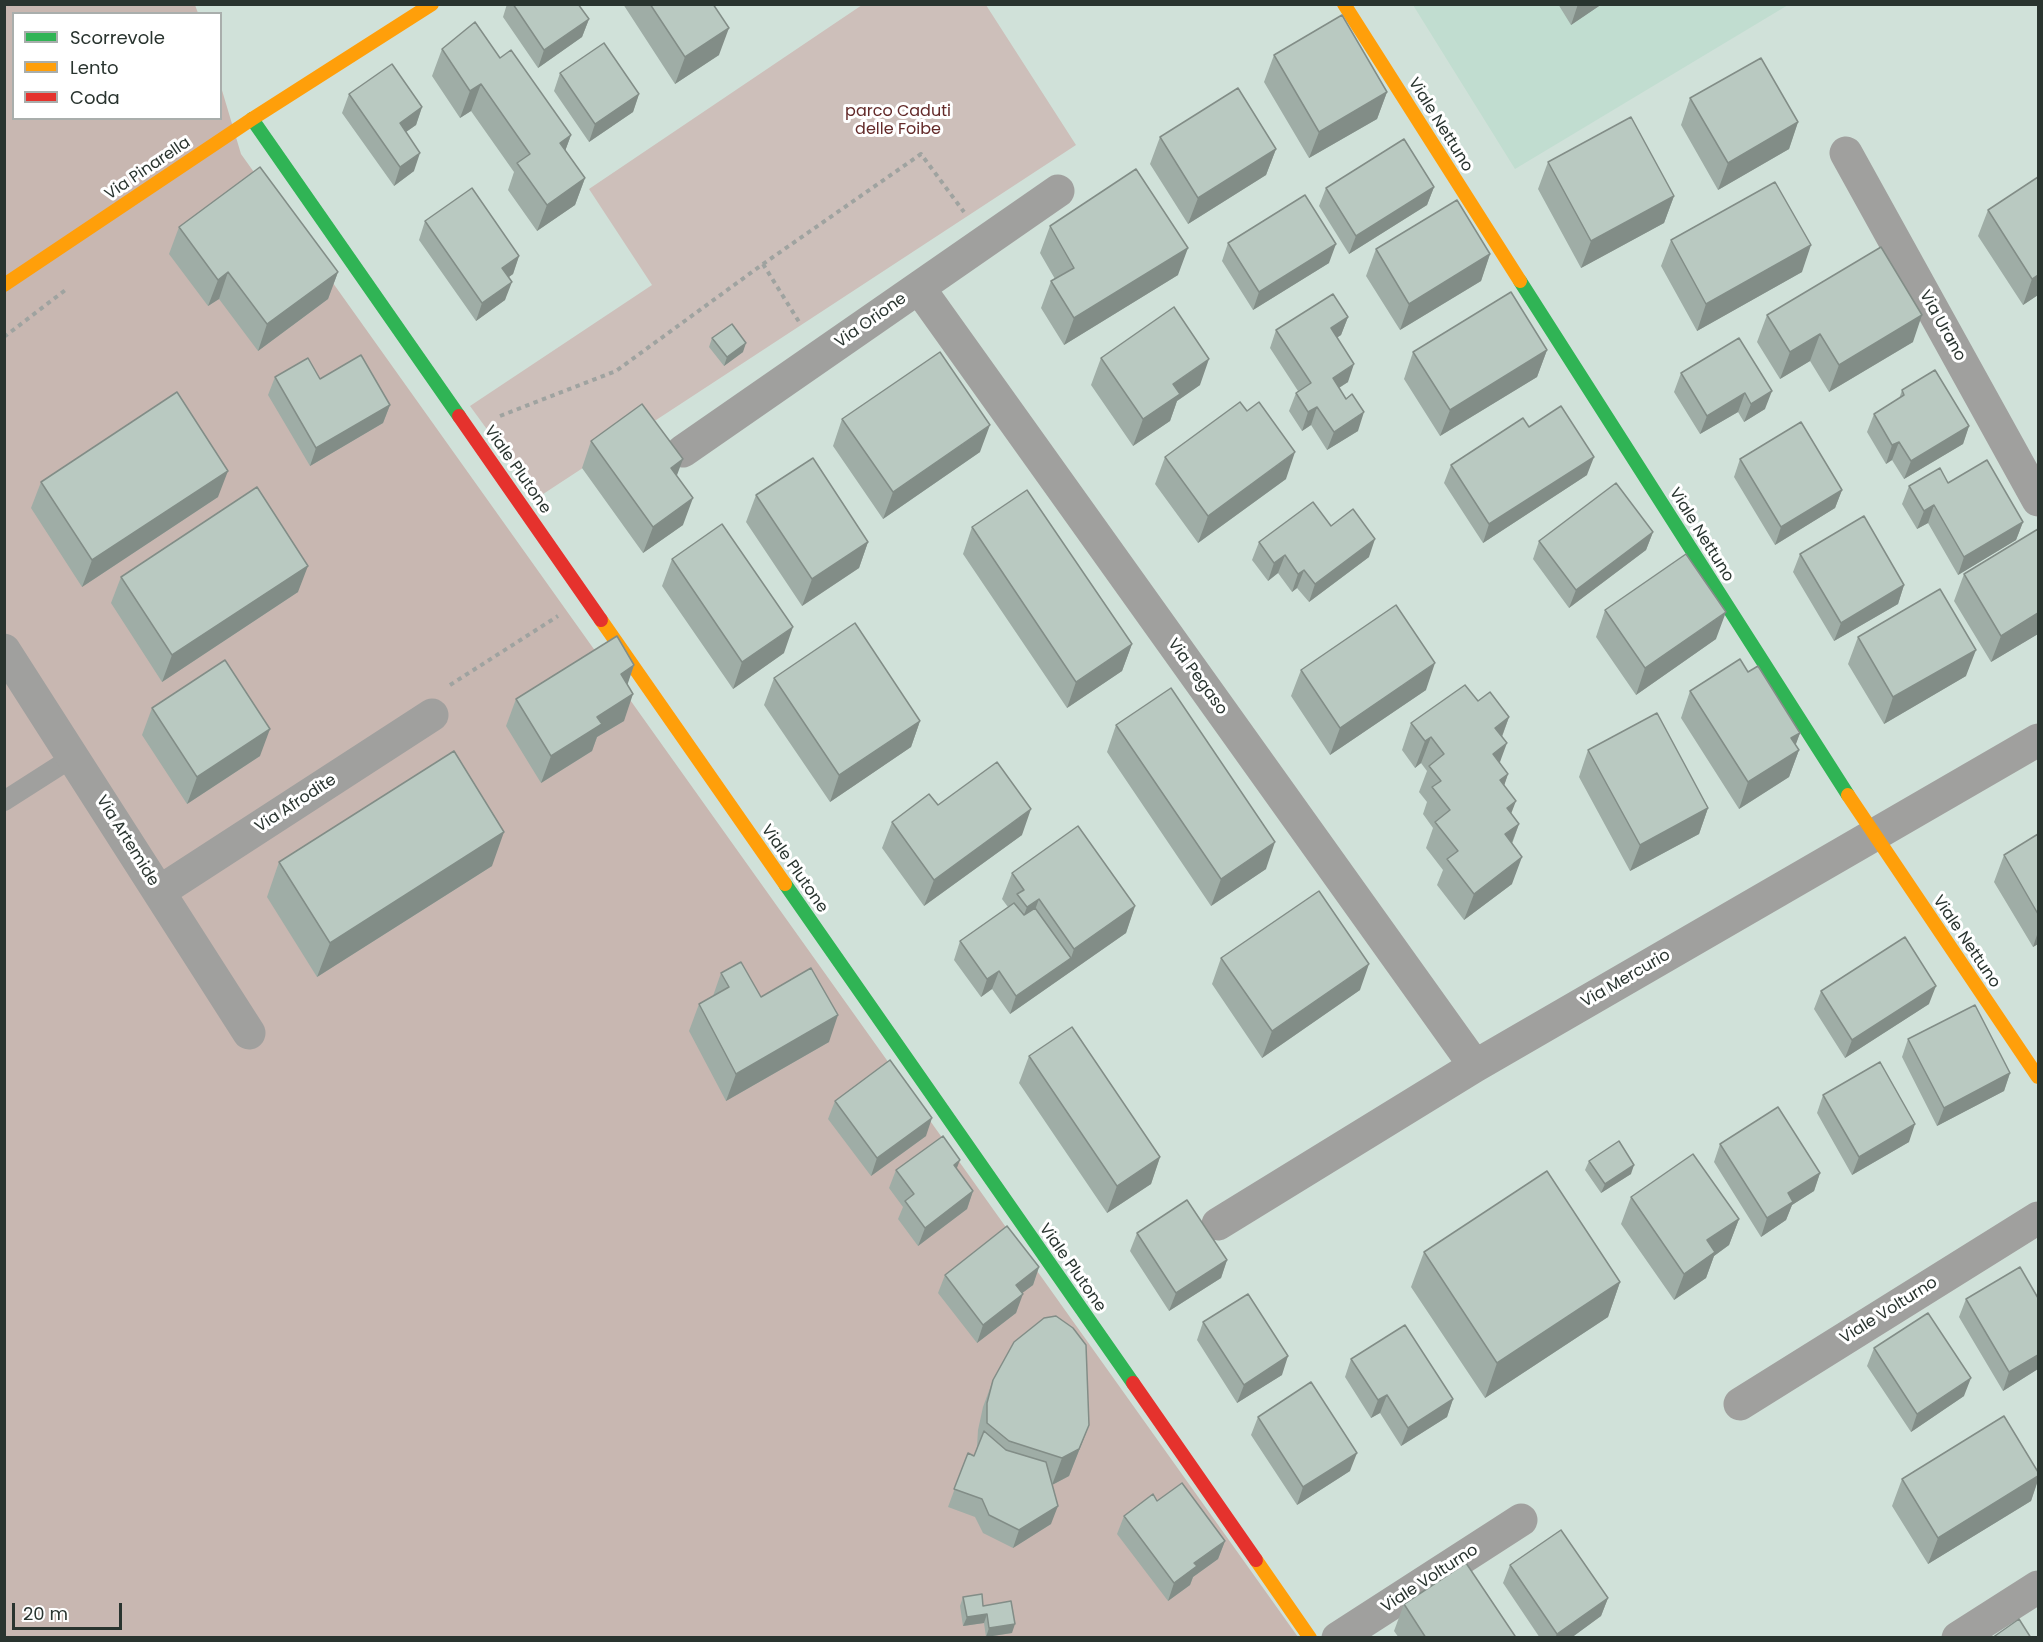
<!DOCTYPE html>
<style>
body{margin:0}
#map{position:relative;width:2043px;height:1642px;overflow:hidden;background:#d0e1d9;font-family:Poppins,sans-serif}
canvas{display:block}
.frame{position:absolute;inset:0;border:6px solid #29342f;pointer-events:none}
.legend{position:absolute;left:12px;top:12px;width:210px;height:108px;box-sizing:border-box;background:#fff;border:2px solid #a9aeac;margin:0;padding:8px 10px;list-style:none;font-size:18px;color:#29342f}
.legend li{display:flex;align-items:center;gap:12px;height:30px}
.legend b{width:30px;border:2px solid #a9aeac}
.scale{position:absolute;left:12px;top:1603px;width:110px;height:27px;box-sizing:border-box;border:3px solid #29342f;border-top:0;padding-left:8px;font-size:18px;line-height:21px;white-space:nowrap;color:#29342f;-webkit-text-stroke:4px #fff;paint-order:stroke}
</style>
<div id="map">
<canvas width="2043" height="1642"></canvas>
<div class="frame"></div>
<ul class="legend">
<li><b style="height:8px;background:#30b455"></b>Scorrevole</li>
<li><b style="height:8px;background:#ff9f0a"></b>Lento</li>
<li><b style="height:8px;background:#e5322d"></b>Coda</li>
</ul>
<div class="scale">20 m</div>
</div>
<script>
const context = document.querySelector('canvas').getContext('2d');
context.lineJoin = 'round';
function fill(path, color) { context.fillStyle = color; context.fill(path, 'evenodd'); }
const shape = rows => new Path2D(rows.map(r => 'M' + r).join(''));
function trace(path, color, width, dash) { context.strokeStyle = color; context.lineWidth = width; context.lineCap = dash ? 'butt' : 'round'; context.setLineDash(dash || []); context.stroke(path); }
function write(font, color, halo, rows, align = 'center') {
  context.font = font + ' Poppins,sans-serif'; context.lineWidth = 6; context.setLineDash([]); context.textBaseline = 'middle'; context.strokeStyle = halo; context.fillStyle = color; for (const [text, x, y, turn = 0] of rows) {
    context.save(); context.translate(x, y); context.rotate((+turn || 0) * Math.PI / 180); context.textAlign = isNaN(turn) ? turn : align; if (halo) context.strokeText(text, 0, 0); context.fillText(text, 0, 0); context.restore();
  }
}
fill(shape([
 [1413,5,1788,5,1515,169]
]), '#c1ddd0');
fill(shape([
 [862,5,986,5,1076,145,537,498,470,406,652,285,589,189]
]), '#cdbfba');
fill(shape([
 [5,5,195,5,198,13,14,14,14,118,220,118,221,87,241,154,1298,1637,5,1638]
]), '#c8b7b1');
trace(shape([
 [763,264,801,325],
 [4,337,68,288],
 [500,416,616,371,763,264,921,154,964,212],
 [450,685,558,616]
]), '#9fa3a0', 4, [4.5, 4.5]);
trace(shape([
 [4,801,73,757]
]), '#a0a09e', 20);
trace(shape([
 [1846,153,2038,500],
 [919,288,1475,1066],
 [683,451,1058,191],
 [4,650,249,1033],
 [159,892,432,715],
 [1218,1224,1475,1066,2038,740],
 [1740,1404,2038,1218],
 [1338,1638,1521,1520],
 [1958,1638,2038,1587]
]), '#a0a09e', 33);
trace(shape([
 [252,119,459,416],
 [1520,281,1848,795],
 [785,884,1133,1383]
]), '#30b455', 14);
trace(shape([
 [1344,4,1520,281],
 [4,285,252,119,432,4],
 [601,620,785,884],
 [1848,795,2038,1077],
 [1256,1560,1310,1638]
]), '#ff9f0a', 14);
trace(shape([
 [459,416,601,620],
 [1133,1383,1256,1560]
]), '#e5322d', 14);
fill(shape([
 [507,4,578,4,589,19,582,37,538,68,503,17],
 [623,4,713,4,719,55,675,84],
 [1558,4,1602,4,1571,25],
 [442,49,500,58,571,135,565,151,585,178,575,205,537,231,508,190,514,172,471,111,460,118,432,76],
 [1274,55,1387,92,1377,119,1309,158,1264,82],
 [560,73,639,94,633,112,589,142,554,91],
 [349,94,422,107,416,125,406,132,414,171,394,186,342,113],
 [1690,98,1798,122,1789,149,1718,190,1681,125],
 [1160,137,1276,149,1266,175,1188,224,1150,164],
 [1548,162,1674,196,1664,223,1581,268,1538,189],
 [2038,177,2038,295,2023,305,1978,236,1988,210],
 [1434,187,1427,205,1349,254,1319,206,1326,188],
 [425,221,519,256,513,274,509,277,505,300,476,321,419,240],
 [1050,226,1178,275,1064,345,1041,308,1051,281,1055,279,1040,253],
 [179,227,338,272,328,299,258,351,219,299,208,306,169,254],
 [1671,240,1802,272,1697,331,1661,266],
 [1228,243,1329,263,1253,310,1222,261],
 [1376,249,1490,254,1481,281,1400,330,1366,276],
 [1767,315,1913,342,1829,392,1810,361,1780,379,1757,342],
 [1348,317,1341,335,1337,337,1348,382,1339,388,1358,431,1327,450,1311,425,1302,431,1289,411,1296,393,1298,391,1270,348,1276,330],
 [712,338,743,352,724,366,709,347],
 [1739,338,1765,409,1744,422,1738,412,1700,434,1674,392,1681,373],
 [1547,350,1537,377,1440,436,1404,379,1413,352],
 [1101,358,1200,385,1177,401,1170,421,1133,446,1091,385],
 [275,377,320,379,390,405,383,423,310,466,268,395],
 [1902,390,1969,426,1963,444,1904,479,1892,460,1886,464,1867,432,1874,414,1899,399],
 [842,419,980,452,883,519,833,446],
 [1529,427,1587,475,1483,543,1444,483,1451,465],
 [591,441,677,476,683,525,643,553,582,468],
 [1165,457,1286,479,1198,543,1155,484],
 [1740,459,1842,490,1835,508,1775,545,1734,477],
 [41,482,218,497,82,587,31,508],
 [1948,483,2023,522,2016,540,1958,575,1928,523,1917,529,1902,504,1909,486],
 [756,495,868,542,859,568,802,606,746,522],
 [1331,526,1369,557,1309,602,1297,588,1292,592,1278,573,1268,581,1252,560,1259,542],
 [972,527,1132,644,1122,671,1067,708,963,554],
 [2038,529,2038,634,1991,662,1954,601,1964,574],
 [1653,532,1646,550,1569,608,1533,559,1539,541],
 [1800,554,1904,585,1898,604,1834,641,1793,572],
 [672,559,784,653,733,689,662,586],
 [121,577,298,592,162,682,111,603],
 [1605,610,1716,639,1636,695,1596,637],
 [1858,637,1966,676,1884,724,1848,664],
 [634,665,627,684,624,721,597,737,592,751,541,783,506,726,516,699],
 [1301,670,1426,690,1330,755,1291,696],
 [1748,672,1800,733,1795,745,1799,750,1789,777,1739,809,1681,718,1690,691],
 [774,678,920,721,911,747,830,802,764,705],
 [1478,701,1509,717,1502,737,1500,763,1508,774,1504,785,1511,814,1519,824,1512,844,1512,884,1464,920,1437,885,1443,870,1426,848,1433,828,1423,814,1427,802,1419,792,1427,771,1421,763,1415,768,1402,750,1411,723],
 [152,708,260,756,187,804,142,735],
 [1116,725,1266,869,1211,906,1107,752],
 [1588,750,1708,808,1699,834,1630,871,1579,777],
 [938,805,1022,835,924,906,882,848,892,822],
 [2038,834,2038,944,2033,947,1994,882,2004,855],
 [279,862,492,866,317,977,267,897],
 [1012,873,1135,906,1126,933,1010,1014,992,989,981,997,954,960,960,941,1008,907,1002,899],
 [1221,958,1360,990,1262,1058,1212,984],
 [721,973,761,997,829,1042,726,1101,689,1031,699,1004,713,996],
 [1821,991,1929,1004,1845,1058,1814,1009],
 [1908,1039,2010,1073,2004,1091,1937,1126,1902,1057],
 [1029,1056,1160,1157,1151,1184,1107,1213,1019,1083],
 [1823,1095,1909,1142,1852,1175,1817,1113],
 [835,1101,926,1136,871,1176,828,1119],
 [1720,1144,1820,1173,1814,1191,1792,1205,1786,1220,1761,1237,1714,1162],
 [1589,1161,1631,1174,1601,1193,1585,1170],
 [957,1169,973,1191,967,1209,918,1246,898,1219,903,1207,889,1188,896,1170],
 [1631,1197,1739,1219,1729,1245,1714,1256,1706,1278,1674,1300,1621,1224],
 [1137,1233,1227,1260,1221,1278,1169,1311,1130,1251],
 [1424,1252,1620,1282,1608,1317,1485,1398,1411,1287],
 [1039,1267,1033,1285,1022,1293,1016,1313,977,1343,938,1293,945,1275],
 [2038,1298,2038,1369,2003,1391,1959,1317,1966,1299],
 [1203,1322,1282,1375,1237,1403,1197,1340],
 [1874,1348,1964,1396,1911,1432,1867,1366],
 [1351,1359,1453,1399,1447,1417,1401,1446,1380,1413,1371,1418,1345,1377],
 [993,1380,1089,1425,1069,1476,1052,1485,1051,1524,1013,1548,983,1533,975,1517,948,1507,968,1453,974,1456,977,1447,978,1430,983,1407],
 [1258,1417,1350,1471,1297,1505,1251,1435],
 [2038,1476,2038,1480,2031,1501,1928,1564,1892,1506,1902,1479],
 [1157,1501,1225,1541,1218,1559,1193,1577,1190,1585,1168,1601,1117,1534,1124,1516],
 [1510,1565,1608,1598,1601,1616,1571,1638,1540,1638,1503,1583],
 [963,1597,983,1606,1012,1633,986,1637,984,1623,963,1626,960,1606],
 [1404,1604,1514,1638,1399,1638,1394,1631]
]), '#9fada6');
fill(shape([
 [1578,4,1602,4,1571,25],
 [589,19,582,37,538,68,544,50],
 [729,28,719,55,675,84,685,57],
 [481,84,471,111,460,118,470,91],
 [1387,92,1377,119,1309,158,1319,132],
 [639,94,633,112,589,142,595,124],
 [422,107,416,125,393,141,400,123],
 [1798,122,1789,149,1718,190,1728,163],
 [571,135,561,162,560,143],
 [1276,149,1266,175,1188,224,1198,198],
 [420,153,414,171,394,186,400,167],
 [585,178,575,205,537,231,547,205],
 [1434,187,1427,205,1349,254,1356,236],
 [1674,196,1664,223,1581,268,1591,241],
 [1336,244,1329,263,1253,310,1259,292],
 [1811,245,1802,272,1697,331,1706,304],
 [1188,248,1178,275,1064,345,1074,318],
 [1490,254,1481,281,1400,330,1409,304],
 [519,256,513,274,496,286,502,268],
 [228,272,219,299,208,306,218,280],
 [338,272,328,299,258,351,267,324],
 [2038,275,2038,295,2023,305,2032,279],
 [512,282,505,300,476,321,482,303],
 [1922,315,1913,342,1829,392,1839,365],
 [1348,317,1341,335,1325,346,1331,328],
 [1820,334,1810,361,1780,379,1790,352],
 [746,343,743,352,724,366,727,357],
 [1547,350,1537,377,1440,436,1450,410],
 [1209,359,1200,385,1177,401,1170,421,1133,446,1143,419,1173,384],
 [1354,364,1348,382,1326,396,1333,378],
 [1772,391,1765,409,1744,422,1751,404],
 [1745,393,1738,412,1700,434,1707,416],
 [390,405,383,423,310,466,316,448],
 [1317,407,1311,425,1302,431,1308,412],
 [1364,412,1358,431,1327,450,1334,432],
 [990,425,980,452,883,519,893,492],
 [1969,426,1963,444,1904,479,1911,461],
 [1899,442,1892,460,1886,464,1892,445],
 [1295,452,1286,479,1198,543,1208,516],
 [1594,457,1587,475,1483,543,1489,524],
 [683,459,673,486,671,468],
 [228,471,218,497,82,587,92,560],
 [1842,490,1835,508,1775,545,1781,527],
 [693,498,683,525,643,553,653,527],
 [1934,505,1928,523,1917,529,1924,511],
 [2023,522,2016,540,1958,575,1964,557],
 [1653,532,1646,550,1569,608,1576,590],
 [1375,539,1369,557,1309,602,1315,584],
 [868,542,859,568,802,606,812,579],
 [1285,555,1278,573,1268,581,1274,563],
 [308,566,298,592,162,682,172,655],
 [1304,570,1297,588,1292,592,1298,574],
 [1904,585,1898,604,1834,641,1841,623],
 [1726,612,1716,639,1636,695,1645,668],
 [2038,613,2038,634,1991,662,2001,636],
 [793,627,784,653,733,689,742,662],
 [1132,644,1122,671,1067,708,1076,682],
 [1976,650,1966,676,1884,724,1893,697],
 [1435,663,1426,690,1330,755,1340,728],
 [634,665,625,692,621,674],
 [633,694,624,721,597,737,592,751,541,783,551,756,597,717],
 [1509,717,1499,744,1495,728],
 [920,721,911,747,830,802,839,775],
 [270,729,260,756,187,804,197,777],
 [1800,733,1792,755,1799,750,1789,777,1739,809,1748,782,1791,738],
 [1431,737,1421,763,1415,768,1425,741],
 [1507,743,1497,770,1493,754],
 [1508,774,1499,801,1500,780],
 [1516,801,1506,827,1507,808],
 [1708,808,1699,834,1630,871,1640,845],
 [1031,809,1022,835,924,906,934,880],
 [1519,824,1509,850,1505,834],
 [504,832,492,866,317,977,330,943],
 [1275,842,1266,869,1211,906,1221,879],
 [1522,857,1512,884,1464,920,1474,894],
 [1039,899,1029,926,1017,934,1027,907],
 [1135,906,1126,933,1010,1014,1016,996,1071,958,1074,949],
 [2038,932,2038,944,2033,947],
 [1369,964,1360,990,1262,1058,1272,1031],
 [999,971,992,989,981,997,987,979],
 [1936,986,1929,1004,1845,1058,1852,1040],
 [838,1015,829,1042,726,1101,736,1074],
 [2010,1073,2004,1091,1937,1126,1944,1108],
 [932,1118,926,1136,871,1176,877,1158],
 [1915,1124,1909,1142,1852,1175,1859,1157],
 [1160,1157,1151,1184,1107,1213,1117,1186],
 [960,1160,953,1178,954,1165],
 [1634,1165,1631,1174,1601,1193,1605,1184],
 [1820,1173,1814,1191,1792,1205,1786,1220,1761,1237,1767,1218,1788,1193],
 [973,1191,967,1209,918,1246,925,1228],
 [1739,1219,1729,1245,1714,1256,1706,1278,1674,1300,1684,1274,1707,1240],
 [1227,1260,1221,1278,1169,1311,1176,1293],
 [1039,1267,1033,1285,1009,1303,1016,1285],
 [1620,1282,1608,1317,1485,1398,1497,1363],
 [1023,1294,1016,1313,977,1343,983,1325],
 [2038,1355,2038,1369,2003,1391,2009,1372],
 [1288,1356,1282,1375,1237,1403,1244,1385],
 [1971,1378,1964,1396,1911,1432,1917,1414],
 [1387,1395,1380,1413,1371,1418,1378,1400],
 [1453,1399,1447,1417,1401,1446,1408,1428],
 [1089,1425,1069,1476,1052,1485,1062,1458],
 [1357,1453,1350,1471,1297,1505,1303,1487],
 [2038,1476,2038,1480,2031,1501,1928,1564,1938,1538],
 [1058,1506,1051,1524,1013,1548,1019,1530],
 [1225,1541,1218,1559,1193,1577,1190,1585,1168,1601,1174,1583,1194,1563],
 [1608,1598,1601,1616,1571,1638,1555,1638,1557,1634],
 [987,1614,984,1623,963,1626,967,1617],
 [1015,1624,1012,1633,986,1637,989,1628]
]), '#828d87');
const building = shape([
 [513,4,578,4,589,19,544,50,513,4],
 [650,4,713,4,729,28,685,57,650,4],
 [1342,15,1387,92,1319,132,1274,55,1342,15],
 [475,22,500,58,511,50,571,135,560,143,585,178,547,205,517,163,530,154,481,84,470,91,442,49,475,22],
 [604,43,639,94,595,124,560,73,604,43],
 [1761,58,1798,122,1728,163,1690,98,1761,58],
 [392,64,422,107,400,123,420,153,400,167,349,94,392,64],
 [1238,88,1276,149,1198,198,1160,137,1238,88],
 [1631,117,1674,196,1591,241,1548,162,1631,117],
 [1404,139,1434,187,1356,236,1326,188,1404,139],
 [260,167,338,272,267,324,228,272,218,280,179,227,260,167],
 [1136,169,1188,248,1074,318,1051,281,1074,268,1050,226,1136,169],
 [2038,177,2038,275,2032,279,1988,210,2038,177],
 [1775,182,1811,245,1706,304,1671,240,1775,182],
 [472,188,519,256,502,268,512,282,482,303,425,221,472,188],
 [1305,195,1336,244,1259,292,1228,243,1305,195],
 [1457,200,1490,254,1409,304,1376,249,1457,200],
 [1881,247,1922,315,1839,365,1820,334,1790,352,1767,315,1881,247],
 [1511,292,1547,350,1450,410,1413,352,1511,292],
 [1333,294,1348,317,1331,328,1354,364,1333,378,1346,399,1352,394,1364,412,1334,432,1317,407,1308,412,1296,393,1311,383,1276,330,1333,294],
 [1174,307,1209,359,1173,384,1180,394,1143,419,1101,358,1174,307],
 [732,324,746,343,727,357,712,338,732,324],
 [1739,338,1772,391,1751,404,1745,393,1707,416,1681,373,1739,338],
 [940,352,990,425,893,492,842,419,940,352],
 [361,355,390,405,316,448,275,377,308,358,320,379,361,355],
 [1935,370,1969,426,1911,461,1899,442,1892,445,1874,414,1904,395,1902,390,1935,370],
 [177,392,228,471,92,560,41,482,177,392],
 [1240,402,1247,411,1259,402,1295,452,1208,516,1165,457,1240,402],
 [642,404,683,459,671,468,693,498,653,527,591,441,642,404],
 [1561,406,1594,457,1489,524,1451,465,1523,418,1529,427,1561,406],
 [1801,422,1842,490,1781,527,1740,459,1801,422],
 [813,458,868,542,812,579,756,495,813,458],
 [1987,460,2023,522,1964,557,1934,505,1924,511,1909,486,1940,468,1948,483,1987,460],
 [1616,483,1653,532,1576,590,1539,541,1616,483],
 [257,487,308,566,172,655,121,577,257,487],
 [1027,490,1132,644,1076,682,972,527,1027,490],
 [1313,502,1331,526,1353,509,1375,539,1315,584,1304,570,1298,574,1285,555,1274,563,1259,542,1313,502],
 [1864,516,1904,585,1841,623,1800,554,1864,516],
 [722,524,793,627,742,662,672,559,722,524],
 [2038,529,2038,613,2001,636,1964,574,2038,529],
 [1686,554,1726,612,1645,668,1605,610,1686,554],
 [1940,589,1976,650,1893,697,1858,637,1940,589],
 [1396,605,1435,663,1340,728,1301,670,1396,605],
 [855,623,920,721,839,775,774,678,855,623],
 [617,636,634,665,621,674,633,694,597,717,602,724,551,756,516,699,617,636],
 [1740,659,1748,672,1758,666,1800,733,1791,738,1799,750,1748,782,1690,691,1740,659],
 [225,660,270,729,197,777,152,708,225,660],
 [1465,685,1478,701,1490,692,1509,717,1495,728,1507,743,1493,754,1508,774,1500,780,1516,801,1507,808,1519,824,1505,834,1522,857,1474,894,1447,859,1458,851,1435,822,1450,810,1432,787,1441,781,1429,766,1444,754,1431,737,1425,741,1411,723,1465,685],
 [1171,688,1275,842,1221,879,1116,725,1171,688],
 [1657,713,1708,808,1640,845,1588,750,1657,713],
 [454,751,504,832,330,943,279,862,454,751],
 [997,762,1031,809,934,880,892,822,929,794,938,805,997,762],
 [1078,826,1135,906,1074,949,1039,899,1027,907,1017,894,1024,890,1012,873,1078,826],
 [2038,834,2038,914,2004,855,2038,834],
 [1319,891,1369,964,1272,1031,1221,958,1319,891],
 [1014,903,1024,915,1035,908,1071,958,1016,996,999,971,987,979,960,941,1014,903],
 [1905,937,1936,986,1852,1040,1821,991,1905,937],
 [741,962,761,997,811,968,838,1015,736,1074,699,1004,729,987,721,973,741,962],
 [1975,1005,2010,1073,1944,1108,1908,1039,1975,1005],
 [1072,1027,1160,1157,1117,1186,1029,1056,1072,1027],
 [890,1060,932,1118,877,1158,835,1101,890,1060],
 [1880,1062,1915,1124,1859,1157,1823,1095,1880,1062],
 [1778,1107,1820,1173,1788,1193,1793,1202,1767,1218,1720,1144,1778,1107],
 [943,1136,960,1160,954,1165,973,1191,925,1228,905,1201,914,1194,896,1170,943,1136],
 [1619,1141,1634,1165,1605,1184,1589,1161,1619,1141],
 [1693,1154,1739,1219,1707,1240,1715,1252,1684,1274,1631,1197,1693,1154],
 [1547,1171,1620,1282,1497,1363,1424,1252,1547,1171],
 [1187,1200,1227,1260,1176,1293,1137,1233,1187,1200],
 [1007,1226,1039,1267,1016,1285,1023,1294,983,1325,945,1275,1007,1226],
 [2020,1267,2038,1298,2038,1355,2009,1372,1966,1299,2020,1267],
 [1248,1294,1288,1356,1244,1385,1203,1322,1248,1294],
 [1928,1313,1971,1378,1917,1414,1874,1348,1928,1313],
 [1056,1316,1073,1328,1086,1345,1089,1425,1079,1449,1062,1458,1009,1441,987,1423,987,1403,993,1380,1014,1342,1044,1318,1056,1316],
 [1405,1325,1453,1399,1408,1428,1387,1395,1378,1400,1351,1359,1405,1325],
 [1311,1382,1357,1453,1303,1487,1258,1417,1311,1382],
 [2004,1416,2038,1472,2038,1476,1938,1538,1902,1479,2004,1416],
 [984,1431,1006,1450,1046,1462,1058,1506,1019,1530,989,1515,982,1499,954,1489,968,1453,974,1456,984,1431],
 [1182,1483,1225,1541,1194,1563,1197,1566,1174,1583,1124,1516,1153,1494,1157,1501,1182,1483],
 [1561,1530,1608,1598,1557,1634,1510,1565,1561,1530],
 [1466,1563,1515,1636,1512,1638,1426,1638,1404,1604,1466,1563],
 [982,1594,983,1606,1011,1601,1015,1624,989,1628,987,1614,967,1617,963,1597,982,1594],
 [2019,1619,2031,1638,1992,1638,2019,1619]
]);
fill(building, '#b9c9c1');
trace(building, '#828d87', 1.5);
write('16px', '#632a29', '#fff', [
 ["parco Caduti",898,112],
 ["delle Foibe",898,130]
]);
write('16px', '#29342f', '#fff', [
 ["Viale Nettuno",1440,125,58],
 ["Via Pinarella",148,169,-34],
 ["Via Orione",871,321,-35],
 ["Via Urano",1942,326,61],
 ["Viale Plutone",517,470,55],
 ["Viale Nettuno",1701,535,58],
 ["Via Pegaso",1197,677,54],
 ["Via Afrodite",296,804,-33],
 ["Via Artemide",127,841,58],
 ["Viale Plutone",794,869,55],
 ["Viale Nettuno",1966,942,56],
 ["Via Mercurio",1626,979,-30],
 ["Viale Plutone",1072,1268,55],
 ["Viale Volturno",1889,1311,-32],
 ["Viale Volturno",1430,1579,-33]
]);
</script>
